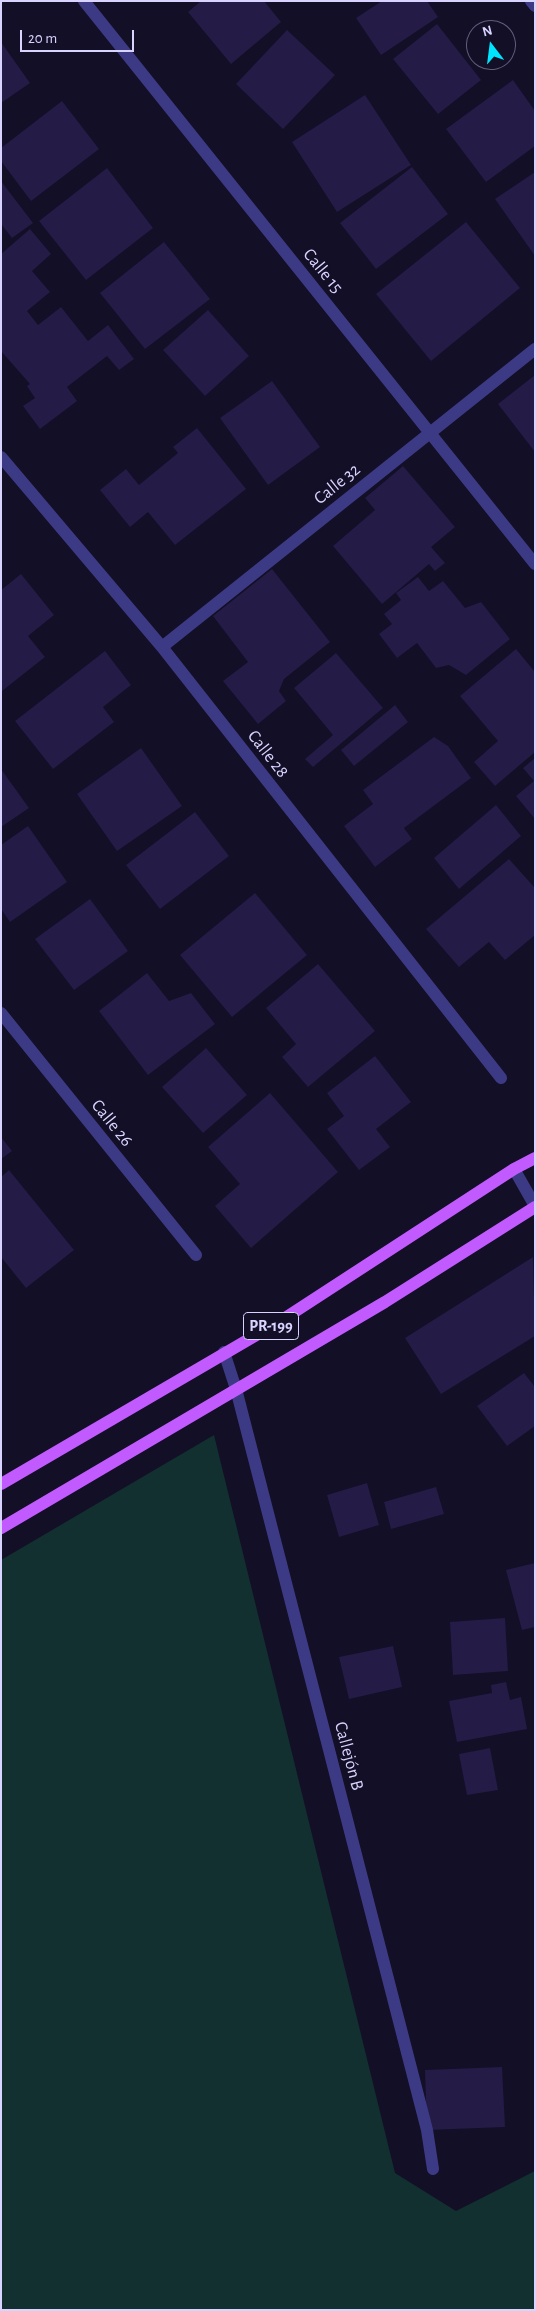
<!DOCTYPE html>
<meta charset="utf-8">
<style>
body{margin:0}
#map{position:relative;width:536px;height:2311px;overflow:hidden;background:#130f26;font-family:"Alegreya Sans",sans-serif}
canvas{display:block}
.frame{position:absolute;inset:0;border:2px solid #d9d4ff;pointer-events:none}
.north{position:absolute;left:466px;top:20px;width:50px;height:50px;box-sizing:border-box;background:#130f26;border:1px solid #625e7d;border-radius:50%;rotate:345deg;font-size:14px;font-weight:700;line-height:20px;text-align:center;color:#d9d4ff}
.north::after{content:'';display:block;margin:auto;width:18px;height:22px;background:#00e5ff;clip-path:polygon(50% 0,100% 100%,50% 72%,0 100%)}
.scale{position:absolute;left:20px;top:30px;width:114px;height:22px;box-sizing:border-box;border:2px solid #d9d4ff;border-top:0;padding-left:6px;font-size:15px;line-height:18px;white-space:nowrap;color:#d9d4ff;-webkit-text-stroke:4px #130f26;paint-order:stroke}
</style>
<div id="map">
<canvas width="536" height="2311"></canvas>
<div class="frame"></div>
<div class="north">N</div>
<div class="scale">20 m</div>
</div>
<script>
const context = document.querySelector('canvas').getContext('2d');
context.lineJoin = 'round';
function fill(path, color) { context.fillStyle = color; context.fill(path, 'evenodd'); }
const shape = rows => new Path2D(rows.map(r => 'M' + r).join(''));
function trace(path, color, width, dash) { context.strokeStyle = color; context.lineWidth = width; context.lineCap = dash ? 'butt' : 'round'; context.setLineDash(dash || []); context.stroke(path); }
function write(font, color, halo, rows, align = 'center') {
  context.font = font + ' "Alegreya Sans",sans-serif'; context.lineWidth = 5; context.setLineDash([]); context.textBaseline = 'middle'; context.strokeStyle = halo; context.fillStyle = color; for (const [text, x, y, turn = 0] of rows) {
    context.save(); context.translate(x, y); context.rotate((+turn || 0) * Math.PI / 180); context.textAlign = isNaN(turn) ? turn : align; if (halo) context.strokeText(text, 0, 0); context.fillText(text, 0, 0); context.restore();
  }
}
fill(shape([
 [214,1435,395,2173,456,2211,535,2171,535,2310,1,2310,1,1560]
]), '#12302f');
fill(shape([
 [201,1,264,1,281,22,231,64,188,12],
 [382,1,427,1,438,17,381,55,356,18],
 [437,24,481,80,438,114,393,59],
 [287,30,335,75,283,129,236,84],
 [1,42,30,83,1,103],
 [513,80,535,111,535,146,486,182,446,129],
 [365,95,411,165,337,212,292,142],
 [62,101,99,149,31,201,1,161,1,148],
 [412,167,448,214,376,269,340,223],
 [107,168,153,228,86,280,39,221],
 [535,172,535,256,495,199],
 [1,181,33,223,12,238,1,224],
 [466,222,520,288,431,361,376,294],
 [30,229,51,254,32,271,50,292,27,311,38,325,61,307,88,341,108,325,134,359,119,370,107,356,67,387,77,401,40,429,23,406,35,398,27,386,30,384,1,351,1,254],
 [164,242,210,299,145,349,100,293],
 [208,310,249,356,205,396,163,350],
 [535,375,535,452,498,404],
 [272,381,320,447,268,485,220,418],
 [197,428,246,489,175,545,148,512,130,527,100,490,126,469,139,485,178,453,173,447],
 [403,466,455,527,431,547,445,563,435,571,429,564,382,604,333,546,375,510,365,498],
 [272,569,330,642,284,679,279,691,286,701,258,724,223,681,248,662,213,616],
 [21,574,54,615,28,636,45,657,2,691,1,590],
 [418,577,429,591,443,581,465,608,481,602,510,639,466,675,449,665,436,668,417,643,397,658,379,634,392,624,384,614,401,600,396,593],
 [516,649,535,672,535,752,495,786,474,762,498,741,460,696],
 [105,651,131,685,103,707,114,722,53,769,15,721],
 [336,653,383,708,313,767,305,759,333,735,294,688],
 [395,705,408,722,354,766,341,750],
 [434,737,448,746,471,778,404,828,412,839,375,867,344,826,373,804,363,790],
 [141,748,182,806,117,851,77,794],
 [535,758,535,819,516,796,534,781,523,768],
 [1,769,29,808,1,827],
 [496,805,521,836,459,889,434,858],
 [195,812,229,856,160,909,126,865],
 [28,826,67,882,10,922,1,909,1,845],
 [509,859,535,888,535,935,505,960,489,942,459,967,426,929],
 [255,893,307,955,232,1017,180,955],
 [90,899,128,951,74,990,35,939],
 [318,964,375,1031,308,1087,282,1057,296,1044,266,1008],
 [147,973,169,1001,191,993,215,1024,148,1075,99,1011],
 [206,1048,247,1095,203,1133,162,1087],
 [375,1056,411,1102,376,1129,390,1147,359,1170,327,1129,344,1116,327,1093],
 [270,1093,338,1172,251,1248,215,1206,240,1184,208,1147],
 [1,1137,12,1151,1,1159],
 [9,1170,74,1250,26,1288,1,1257,1,1177],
 [533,1257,535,1336,441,1394,405,1338],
 [524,1373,535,1387,535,1426,507,1446,477,1406],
 [367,1483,379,1525,339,1537,327,1495],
 [436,1487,444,1514,391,1529,384,1502],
 [535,1563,535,1627,522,1630,506,1570],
 [505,1618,508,1671,453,1675,450,1622],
 [393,1646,402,1687,349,1699,339,1657],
 [506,1682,510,1700,521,1697,527,1729,457,1742,449,1701,492,1693,491,1685],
 [490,1748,498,1790,467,1795,459,1754],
 [502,2067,505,2127,427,2130,425,2070]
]), '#241b47');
trace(shape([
 [84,1,535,564],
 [531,1,535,6],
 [1,457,162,647,501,1078],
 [162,647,535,349],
 [1,1013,196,1255],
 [514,1169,535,1206],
 [224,1352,236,1389,427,2130,433,2169]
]), '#3d3a85', 12);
trace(shape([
 [1,1484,282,1320,514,1169,535,1158],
 [1,1528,385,1302,535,1207]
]), '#c25bff', 12);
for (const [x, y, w] of [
 [271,1326,55]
]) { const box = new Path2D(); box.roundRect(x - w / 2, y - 13.5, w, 27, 4); context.fillStyle = '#130f26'; context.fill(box); trace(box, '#d9d4ff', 1); }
write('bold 16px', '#d9d4ff', null, [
 ["PR-199",271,1326]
]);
write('18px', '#d9d4ff', '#130f26', [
 ["Calle 15",323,271,51],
 ["Calle 32",337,484,-39],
 ["Calle 28",268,754,52],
 ["Calle 26",112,1123,51],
 ["Callejón B",349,1756,75]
]);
</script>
